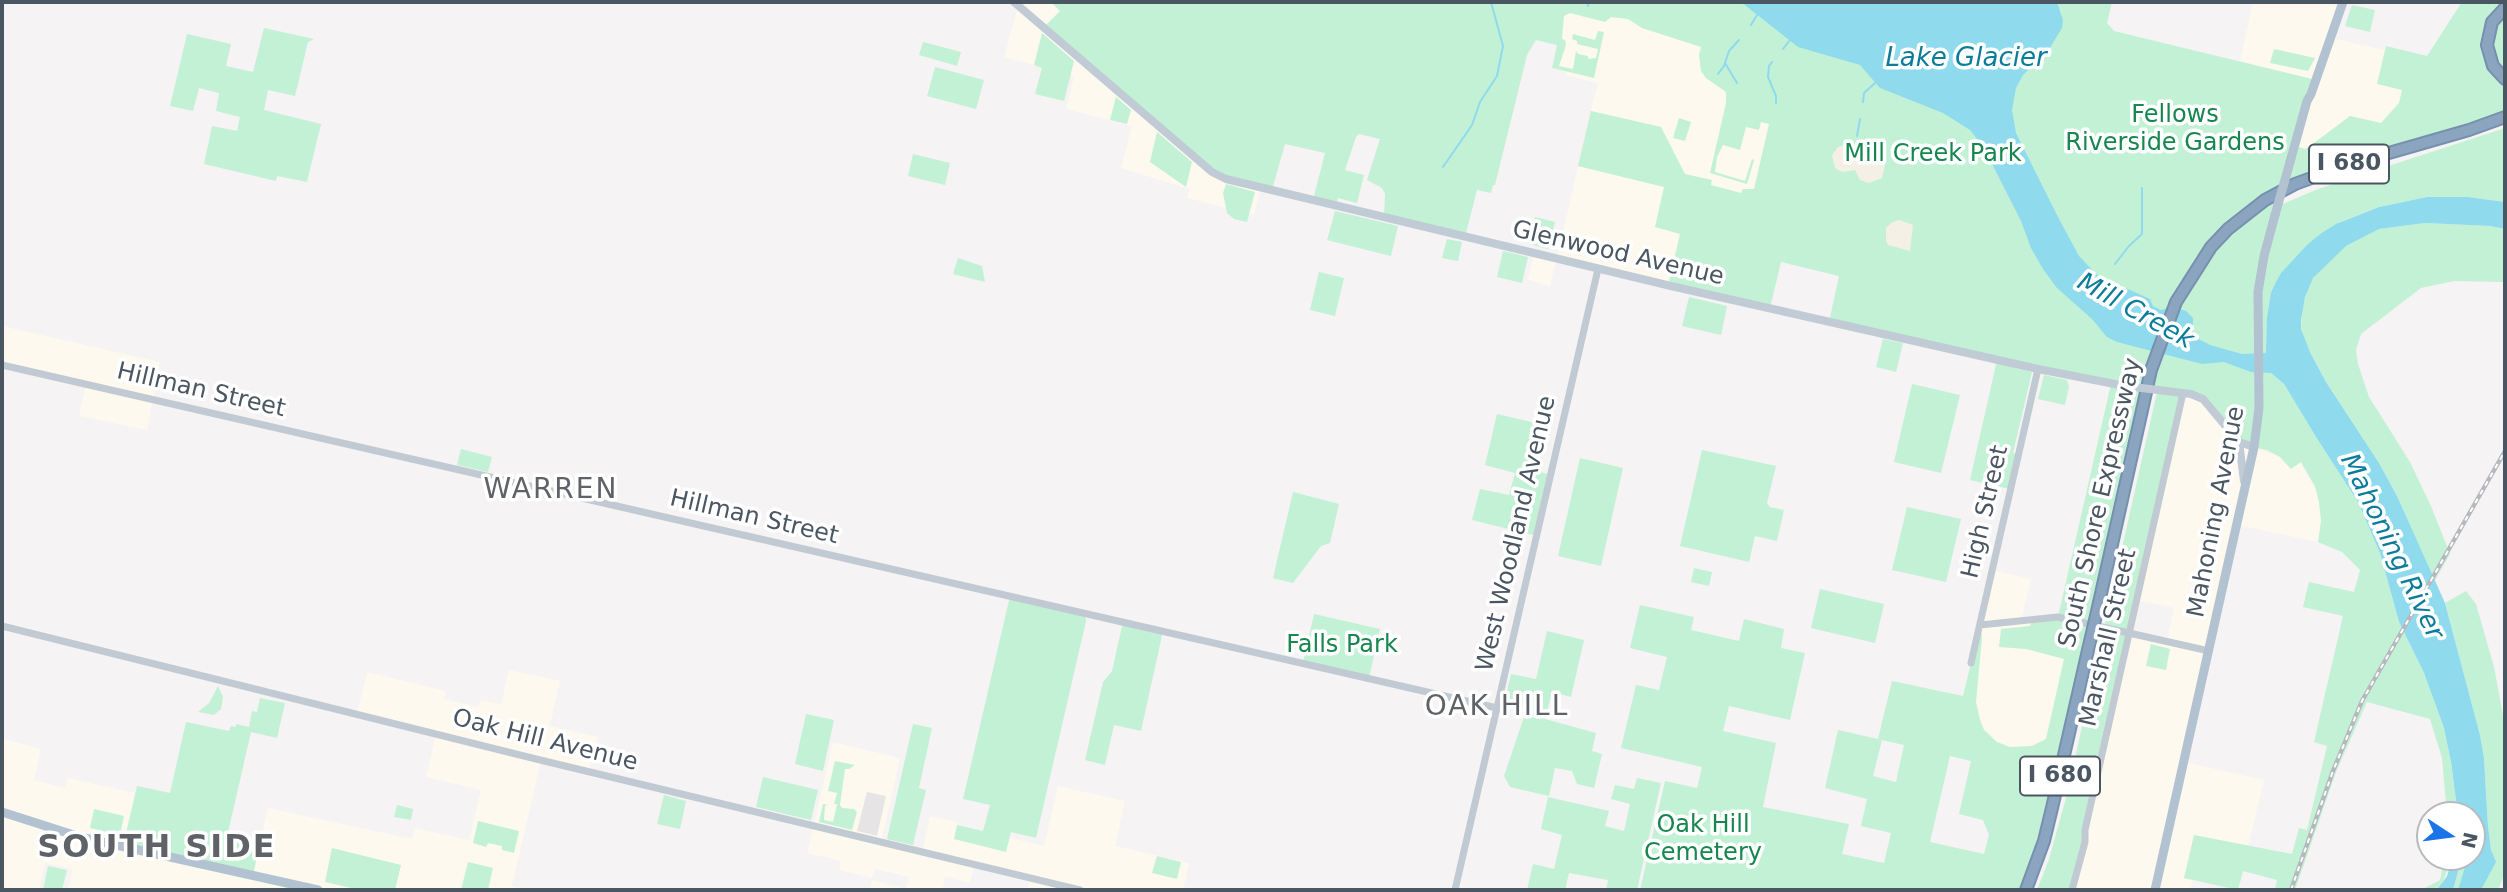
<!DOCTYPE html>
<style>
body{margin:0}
#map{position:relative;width:2507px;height:892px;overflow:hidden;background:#f5f3f3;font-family:"DejaVu Sans",sans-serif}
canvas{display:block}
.frame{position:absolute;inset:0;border:4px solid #4a5661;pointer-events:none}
.north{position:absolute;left:2416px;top:801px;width:70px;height:70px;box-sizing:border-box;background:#fff;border:2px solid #b7bbc0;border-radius:50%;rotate:103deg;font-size:19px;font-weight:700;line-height:28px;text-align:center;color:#4a5661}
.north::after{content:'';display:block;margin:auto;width:24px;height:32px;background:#1a73e8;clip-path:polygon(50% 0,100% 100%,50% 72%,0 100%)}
</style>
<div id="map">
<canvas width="2507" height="892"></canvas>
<div class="frame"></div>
<div class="north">N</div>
</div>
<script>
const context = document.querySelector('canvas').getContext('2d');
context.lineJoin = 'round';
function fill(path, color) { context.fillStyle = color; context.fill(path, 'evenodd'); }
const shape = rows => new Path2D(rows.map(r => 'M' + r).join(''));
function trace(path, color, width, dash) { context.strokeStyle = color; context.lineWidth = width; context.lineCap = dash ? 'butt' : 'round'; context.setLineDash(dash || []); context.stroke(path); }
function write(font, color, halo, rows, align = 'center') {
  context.font = font + ' "DejaVu Sans",sans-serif'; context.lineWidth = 7; context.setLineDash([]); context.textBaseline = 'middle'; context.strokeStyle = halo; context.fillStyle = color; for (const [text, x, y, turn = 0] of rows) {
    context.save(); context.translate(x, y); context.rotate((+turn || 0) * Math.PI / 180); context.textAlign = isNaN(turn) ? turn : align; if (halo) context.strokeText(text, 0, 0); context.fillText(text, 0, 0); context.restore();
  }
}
fill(shape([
 [1014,2,1051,2,1261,188,1254,215,1187,198,1189,189,1121,168,1132,126,1066,109,1074,76,1004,57,1018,6],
 [2253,2,2317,2,2341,7,2330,38,2385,50,2377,84,2402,90,2399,103,2381,123,2350,116,2306,149,2294,146,2316,80,2240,61],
 [1570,13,1628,19,1642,28,1701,47,1706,78,1725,89,1726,103,1769,124,1753,195,1742,200,1685,174,1661,127,1591,111,1598,83,1565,75,1566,71,1552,68,1564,16],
 [1578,166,1664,187,1655,227,1680,234,1668,286,1556,260,1550,286,1528,280,1534,254,1557,259],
 [2,326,160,362,147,430,79,416,86,385,2,365],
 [2183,393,2191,394,2254,447,2280,457,2290,469,2300,462,2318,494,2321,521,2318,542,2238,525,2184,762,2264,780,2248,847,2194,835,2185,878,2193,880,2190,890,2081,890,2072,888,2129,633,2167,641,2174,608,2137,600],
 [1992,570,2031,579,2021,621,2032,620,2064,658,2046,739,2026,748,2010,747,1997,742,1984,730,1977,710,1961,706],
 [509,670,560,681,550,726,598,737,589,772,541,761,512,886,526,890,68,890,73,869,45,863,39,890,2,890,2,748,4,739,41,749,34,780,66,788,68,778,135,793,133,807,228,837,259,844,268,808,412,839,415,828,469,840,481,790,426,777,436,735,357,715,367,672,446,691,444,699,478,707,480,700,501,704],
 [833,742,900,758,881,842,922,852,930,816,958,822,957,825,1044,846,1058,786,1125,801,1115,846,1189,863,1183,890,1027,890,1030,879,974,864,970,883,945,877,942,890,870,890,872,880,906,889,909,877,875,869,872,878,839,870,841,861,807,853]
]), '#fdf9ef');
fill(shape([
 [867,792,886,796,877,836,857,831]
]), '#e6e4e5');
fill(shape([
 [1051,2,2112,2,2107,23,2114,31,2316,80,2295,146,2306,149,2350,116,2381,123,2399,103,2402,90,2377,84,2386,46,2427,56,2462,2,2505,2,2505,117,2282,190,2278,206,2318,189,2505,128,2505,202,2468,197,2427,197,2379,207,2343,221,2320,234,2281,273,2271,292,2267,317,2267,362,2271,373,2284,384,2316,437,2358,502,2380,553,2399,622,2424,673,2444,728,2451,762,2458,815,2447,815,2442,758,2430,719,2367,702,2336,772,2295,890,2275,890,2277,880,2243,871,2238,890,2184,878,2194,835,2292,854,2299,828,2307,830,2327,746,2314,742,2343,616,2303,607,2309,582,2354,592,2360,570,2342,552,2318,542,2321,521,2319,502,2315,486,2301,462,2291,469,2280,457,2267,450,2247,446,2208,403,2184,393,2072,890,2037,890,2049,859,2066,798,2157,392,2147,388,2052,808,2026,890,1640,890,1665,781,1697,788,1702,767,1621,748,1636,685,1659,690,1667,657,1630,648,1640,605,1694,617,1691,630,1739,641,1744,619,1784,629,1781,648,1805,653,1790,720,1729,706,1723,731,1776,743,1763,807,1849,824,1842,854,1884,863,1891,833,1861,826,1867,799,1825,788,1838,730,1878,739,1892,681,1963,696,1980,625,1982,638,1976,702,1980,720,1984,730,1997,742,2010,747,2032,746,2046,739,2064,659,2026,649,1999,647,2001,629,2030,626,2032,620,2058,617,2111,384,2015,364,2014,368,2032,372,2013,453,2018,455,2010,489,1970,480,1997,360,1829,322,1839,276,1781,262,1770,308,1668,286,1680,234,1655,227,1664,187,1578,166,1591,111,1661,127,1685,174,1712,180,1711,185,1741,193,1743,189,1754,189,1769,124,1761,122,1759,130,1746,127,1740,150,1723,145,1717,157,1715,172,1745,181,1752,159,1754,160,1747,184,1710,173,1726,103,1726,92,1706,78,1701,71,1699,55,1701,47,1642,28,1628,19,1611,17,1605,22,1570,13,1564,16,1562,39,1565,40,1566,45,1559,66,1573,69,1576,51,1578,54,1588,56,1588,59,1596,58,1598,49,1577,44,1577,41,1572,39,1573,34,1595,40,1598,31,1604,32,1594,78,1552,68,1557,45,1536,40,1527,55,1495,185,1493,185,1491,193,1477,190,1465,237,1384,217,1385,194,1382,188,1367,180,1380,139,1359,134,1356,137,1345,170,1364,175,1357,203,1338,198,1336,206,1313,200,1325,153,1285,144,1272,190,1226,179,1043,28,1060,11],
 [1882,740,1904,745,1896,782,1873,776],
 [1950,756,1971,761,1959,814,1983,820,1989,835,1984,854,1930,842],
 [2352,5,2375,10,2370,32,2345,26],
 [264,28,314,39,308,42,295,96,268,90,264,110,321,124,307,182,277,176,276,181,204,164,212,126,237,131,240,117,216,111,219,93,199,88,193,111,170,106,187,34,231,44,226,66,253,72],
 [1042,33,1074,61,1064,101,1035,94,1042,68,1034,65],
 [923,42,961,52,957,66,919,55],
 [2274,49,2315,58,2308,71,2270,63],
 [935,67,984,80,976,109,927,96],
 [1116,97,1131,110,1127,124,1110,120],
 [1679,118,1691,122,1685,141,1673,138],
 [1157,132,1192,162,1186,187,1150,162],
 [913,154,950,163,945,185,908,176],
 [1226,184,1255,192,1247,222,1234,219,1227,213,1223,193],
 [1335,211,1398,226,1391,256,1327,240],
 [1535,217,1555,222,1548,249,1529,244],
 [2425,223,2490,226,2505,229,2505,282,2454,281,2421,288,2361,334,2356,350,2358,364,2369,397,2410,462,2431,506,2450,554,2434,582,2397,496,2379,463,2326,382,2305,342,2301,329,2302,310,2308,287,2313,278,2329,260,2346,246,2378,229],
 [1447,239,1462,242,1458,261,1442,258],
 [1503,251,1528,257,1522,283,1497,277],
 [958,258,982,266,985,282,953,274],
 [1319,272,1344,278,1335,316,1310,310],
 [1689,297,1727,306,1721,335,1682,326],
 [1883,339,1903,343,1896,372,1876,367],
 [2044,375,2067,380,2069,387,2065,405,2038,399],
 [1912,384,1960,395,1941,473,1894,462],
 [1497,414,1540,424,1530,469,1551,475,1537,536,1472,520,1480,489,1509,495,1515,473,1485,465],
 [461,449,492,457,488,472,457,465],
 [1702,450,1776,466,1767,503,1770,507,1784,510,1777,541,1755,536,1749,562,1680,546],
 [1580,458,1623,468,1601,566,1558,556],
 [1293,492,1339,504,1330,543,1321,546,1293,583,1273,578],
 [1907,507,1961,519,1946,582,1892,570],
 [1694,568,1712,572,1709,586,1691,582],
 [1820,589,1884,604,1875,643,1811,628],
 [2466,591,2476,604,2494,667,2505,726,2505,873,2498,890,2481,890,2495,862,2491,850,2488,826,2484,758,2480,735,2445,603],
 [1010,596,1085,613,1086,621,1036,838,1011,832,1006,852,954,839,957,825,983,831,990,805,963,799],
 [1314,614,1380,629,1369,678,1303,663],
 [1123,622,1163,631,1141,731,1114,725,1105,765,1085,760,1103,682,1112,671],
 [1547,631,1584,640,1571,697,1552,692,1545,719,1596,733,1592,751,1602,754,1594,788,1577,784,1572,771,1555,768,1549,796,1510,787,1504,776,1525,714,1528,715,1529,710,1504,704,1511,674,1536,679],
 [2151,644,2170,649,2166,670,2146,666],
 [218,686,223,697,221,709,214,715,198,712,209,703],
 [260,698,285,703,277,738,251,732,227,837,260,844,253,875,123,846,137,786,170,793,186,722,229,731,231,726,236,727,236,724,249,727,252,711,257,712],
 [806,714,834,720,823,771,795,764],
 [913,724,932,728,919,788,926,790,913,845,887,839],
 [835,761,855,765,849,769,845,769,840,805,842,808,854,809,857,812,852,830,819,822,823,804,828,805,825,806,824,820,833,822,836,809,837,804,834,804,837,793,828,791],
 [763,777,818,790,811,820,756,807],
 [1637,778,1661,783,1637,890,1606,890,1608,880,1569,873,1565,890,1527,890,1533,864,1554,869,1562,835,1541,829,1548,797,1609,811,1605,826,1624,831,1630,804,1611,799,1615,785,1634,789],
 [664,795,686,801,680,829,657,824],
 [397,805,413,809,411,820,394,817],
 [94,809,124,816,120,835,90,828],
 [478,821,519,831,514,853,502,850,502,846,488,843,486,847,473,843],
 [332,848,401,865,395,890,360,890,325,882],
 [1157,856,1181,862,1177,879,1152,873],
 [2445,857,2453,857,2441,886,2437,890,2421,890,2440,880],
 [2462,857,2468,857,2464,874,2458,890,2453,890],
 [468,862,493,868,488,890,461,890],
 [48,866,67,870,62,890,43,890]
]), '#c3f1d5');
fill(shape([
 [1847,145,1855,150,1859,158,1870,154,1880,157,1885,165,1882,178,1869,183,1860,180,1855,170,1842,172,1835,168,1832,155,1838,147],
 [1899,220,1913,225,1910,251,1888,245,1886,240,1886,228,1891,223]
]), '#f5f0e5');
fill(shape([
 [1741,2,2057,2,2063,20,2062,28,2048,51,2023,75,2016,88,2012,110,2016,133,2059,219,2079,256,2097,275,2150,299,2153,306,2161,310,2172,307,2186,311,2193,318,2193,336,2210,345,2242,354,2266,353,2267,317,2271,292,2276,282,2281,273,2307,245,2320,234,2336,224,2379,207,2427,197,2468,197,2505,202,2505,229,2490,226,2425,223,2379,229,2346,246,2313,278,2305,297,2301,320,2301,329,2310,352,2326,382,2379,463,2397,496,2445,603,2480,735,2484,758,2488,826,2491,850,2496,862,2481,890,2458,890,2468,857,2472,857,2472,815,2458,815,2451,762,2444,728,2424,673,2399,622,2380,553,2358,502,2316,437,2284,384,2271,373,2251,372,2224,362,2202,364,2117,342,2107,337,2092,319,2057,288,2043,269,2031,248,2021,221,1984,148,1970,130,1943,113,1880,88,1860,65,1798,47],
 [2453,857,2462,857,2453,890,2437,890,2447,876]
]), '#90daee');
trace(shape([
 [1588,6,1589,2],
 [1751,25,1757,15],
 [1783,49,1790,40],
 [1772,62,1769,66,1768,77,1776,96,1776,103],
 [1725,63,1737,83],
 [1718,74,1724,66,1729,51,1739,40],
 [1863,102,1864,93,1875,83],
 [1857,136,1860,119],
 [1443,167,1472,125,1480,102,1497,76,1503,46,1491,2],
 [2115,264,2129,246,2142,234,2142,188]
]), '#90daee', 2);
const motorway = shape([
 [2505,8,2492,22,2487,45,2493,66,2505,79],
 [2098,607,2151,370,2176,302,2211,247,2228,229,2265,200,2295,184,2347,165,2469,130,2505,117],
 [2026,890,2044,841,2052,808,2088,650]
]);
trace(motorway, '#7690ad', 14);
trace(shape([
 [2,365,1497,708],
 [1980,625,2058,617,2209,651],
 [2,626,536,759,1080,890],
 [1971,663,2038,369],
 [1455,890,1598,269],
 [2072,890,2085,842,2085,830,2183,393]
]), '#c1cad2', 7);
trace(shape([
 [1014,2,1212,172,1226,179,1671,286,2038,369,2125,386],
 [2166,391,2191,394,2203,399,2239,442,2254,447],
 [2239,442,2244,481]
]), '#c1cbd6', 8);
trace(shape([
 [2290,162,2307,101,2311,94,2343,2],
 [2,812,80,837,318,890],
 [2155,890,2254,447,2259,408,2258,292,2264,256,2275,215]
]), '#b3c2d1', 9);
trace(motorway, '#8ba5c1', 10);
const rail = shape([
 [2291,890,2333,771,2362,701,2505,451]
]);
trace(rail, '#b5b8bd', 4.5);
trace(rail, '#fff', 2, [5]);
const motorwayBridge = shape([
 [2088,650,2098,607]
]);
trace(motorwayBridge, '#7690ad', 14, []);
trace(shape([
 [2125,386,2166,391]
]), '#c1cbd6', 8);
trace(shape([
 [2275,215,2290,162]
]), '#b3c2d1', 9);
trace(motorwayBridge, '#8ba5c1', 10);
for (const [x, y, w] of [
 [2349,164,80],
 [2060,776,80]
]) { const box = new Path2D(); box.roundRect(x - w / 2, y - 19.5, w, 39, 5); context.fillStyle = '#fff'; context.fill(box); trace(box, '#4a5661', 2); }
write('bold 23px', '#4a5661', null, [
 ["I 680",2349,164],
 ["I 680",2060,776]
]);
write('24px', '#17864f', '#fff', [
 ["Fellows",2175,116],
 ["Riverside Gardens",2175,144],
 ["Mill Creek Park",1933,155],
 ["Falls Park",1342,646],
 ["Oak Hill",1703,826],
 ["Cemetery",1703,854]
]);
write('24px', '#4a5661', '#fff', [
 ["Glenwood Avenue",1618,254,13],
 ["Hillman Street",201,391,13],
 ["South Shore Expressway",2101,503,-77],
 ["High Street",1986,512,-77],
 ["Mahoning Avenue",2217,512,-79],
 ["Hillman Street",754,518,13],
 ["West Woodland Avenue",1517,534,-77],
 ["Marshall Street",2109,638,-77],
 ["Oak Hill Avenue",545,741,14]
]);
write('italic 26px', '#0c7c9b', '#fff', [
 ["Lake Glacier",1966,59],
 ["Mill Creek",2135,312,29],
 ["Mahoning River",2391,547,64]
]);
context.letterSpacing = '2px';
write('28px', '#5f6368', '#fff', [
 ["WARREN",551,491],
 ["OAK HILL",1497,708]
]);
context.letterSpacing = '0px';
context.letterSpacing = '2px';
write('bold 32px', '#5f6368', '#fff', [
 ["SOUTH SIDE",157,849]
]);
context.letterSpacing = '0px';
</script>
